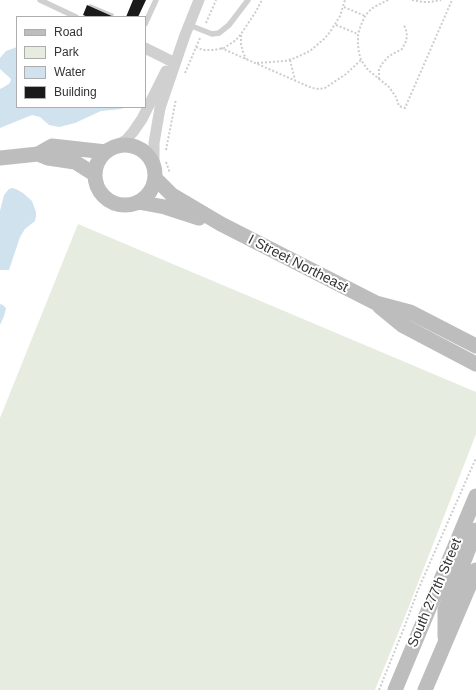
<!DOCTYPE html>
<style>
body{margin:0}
#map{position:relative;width:476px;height:690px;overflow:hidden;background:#fff;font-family:Arial,sans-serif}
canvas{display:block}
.legend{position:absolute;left:16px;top:16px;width:130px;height:92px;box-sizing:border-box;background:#fff;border:1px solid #adadad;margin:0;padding:5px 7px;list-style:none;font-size:12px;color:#333}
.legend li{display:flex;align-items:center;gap:8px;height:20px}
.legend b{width:20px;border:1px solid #adadad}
</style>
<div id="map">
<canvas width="476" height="690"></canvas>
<ul class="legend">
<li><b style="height:5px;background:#bdbdbd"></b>Road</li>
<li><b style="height:11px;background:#e6ecdf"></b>Park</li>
<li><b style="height:11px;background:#cfe2ee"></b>Water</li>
<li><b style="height:11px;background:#1a1a1a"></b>Building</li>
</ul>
</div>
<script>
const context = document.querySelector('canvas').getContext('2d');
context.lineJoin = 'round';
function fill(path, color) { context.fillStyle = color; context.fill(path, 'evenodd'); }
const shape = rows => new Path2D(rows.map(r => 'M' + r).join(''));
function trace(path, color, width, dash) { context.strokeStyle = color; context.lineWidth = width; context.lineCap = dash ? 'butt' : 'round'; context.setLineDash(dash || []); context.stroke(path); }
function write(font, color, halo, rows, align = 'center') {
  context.font = font + ' Arial,sans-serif'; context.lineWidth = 4; context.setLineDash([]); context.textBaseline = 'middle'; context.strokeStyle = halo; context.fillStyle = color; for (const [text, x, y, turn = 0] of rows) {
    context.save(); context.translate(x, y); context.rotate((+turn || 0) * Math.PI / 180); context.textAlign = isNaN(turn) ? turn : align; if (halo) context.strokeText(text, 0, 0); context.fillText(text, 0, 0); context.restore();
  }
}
fill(shape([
 [78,224,476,392,476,434,404,619,375,690,0,690,0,418]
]), '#e6ecdf');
fill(shape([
 [17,47,17,107,125,107,121,109,101,111,75,123,59,127,49,125,40,117,32,115,0,128,0,89,4,87,10,83,11,79,0,69,0,58,6,51],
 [12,188,16,189,23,193,32,201,36,212,36,216,35,221,25,229,20,237,9,270,0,270,0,211,4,195,9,189],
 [0,304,3,305,6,308,4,316,0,325]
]), '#cfe2ee');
fill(shape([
 [90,4,114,14,113,17,90,17,88,6]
]), '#0003');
fill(shape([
 [133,0,146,0,138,17,126,17],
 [87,5,114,17,88,17,83,15]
]), '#1a1a1a');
trace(shape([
 [388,0,374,7,368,12,364,18,361,25,358,34,358,45,359,53,361,60,368,70,389,87,396,97,399,106,405,108,452,0],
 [412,0,423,2,430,2,441,0],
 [344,7,365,16],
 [206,23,216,0],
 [336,25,358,34],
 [241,35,241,44,243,52,246,59],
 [196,47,203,50,214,50,224,48,236,40,241,34,255,13,262,0],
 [221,48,312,88,319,89,325,88,346,74,361,60],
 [290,60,295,80],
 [257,63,285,61,295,58,310,51,324,39,330,32,340,16,345,0],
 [185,73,200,38],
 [379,79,379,69,382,64,389,56,402,49,406,41,407,36,406,30,404,25],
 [166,150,176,99],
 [166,162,170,173],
 [379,690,404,628,418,590,476,458]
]), '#cdcdcd', 2, [2, 2]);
trace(shape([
 [40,0,76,17],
 [145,24,156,0],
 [189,25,212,34,219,33,229,25,248,0]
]), '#d0d0d0', 5.5);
trace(shape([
 [145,48,171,61],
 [114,147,126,140,133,132,142,119,166,71],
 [154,168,154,143,160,108,185,35,199,0]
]), '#d0d0d0', 11);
trace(shape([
 '95 175a30 30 0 1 1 60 0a30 30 0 1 1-60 0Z',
 [0,158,38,154],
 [94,174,75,162,48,158,38,154,52,146,106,152],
 [155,178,172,195,221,224,376,303,410,312,476,346],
 [138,202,165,207,199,218],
 [380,307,402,325,476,364],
 [445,637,445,610,476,530],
 [395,690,476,496],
 [425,690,476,570]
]), '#bdbdbd', 15);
write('14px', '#333', '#fff', [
 ["I Street Northeast",298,264,27],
 ["South 277th Street",435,593,-67]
]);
</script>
